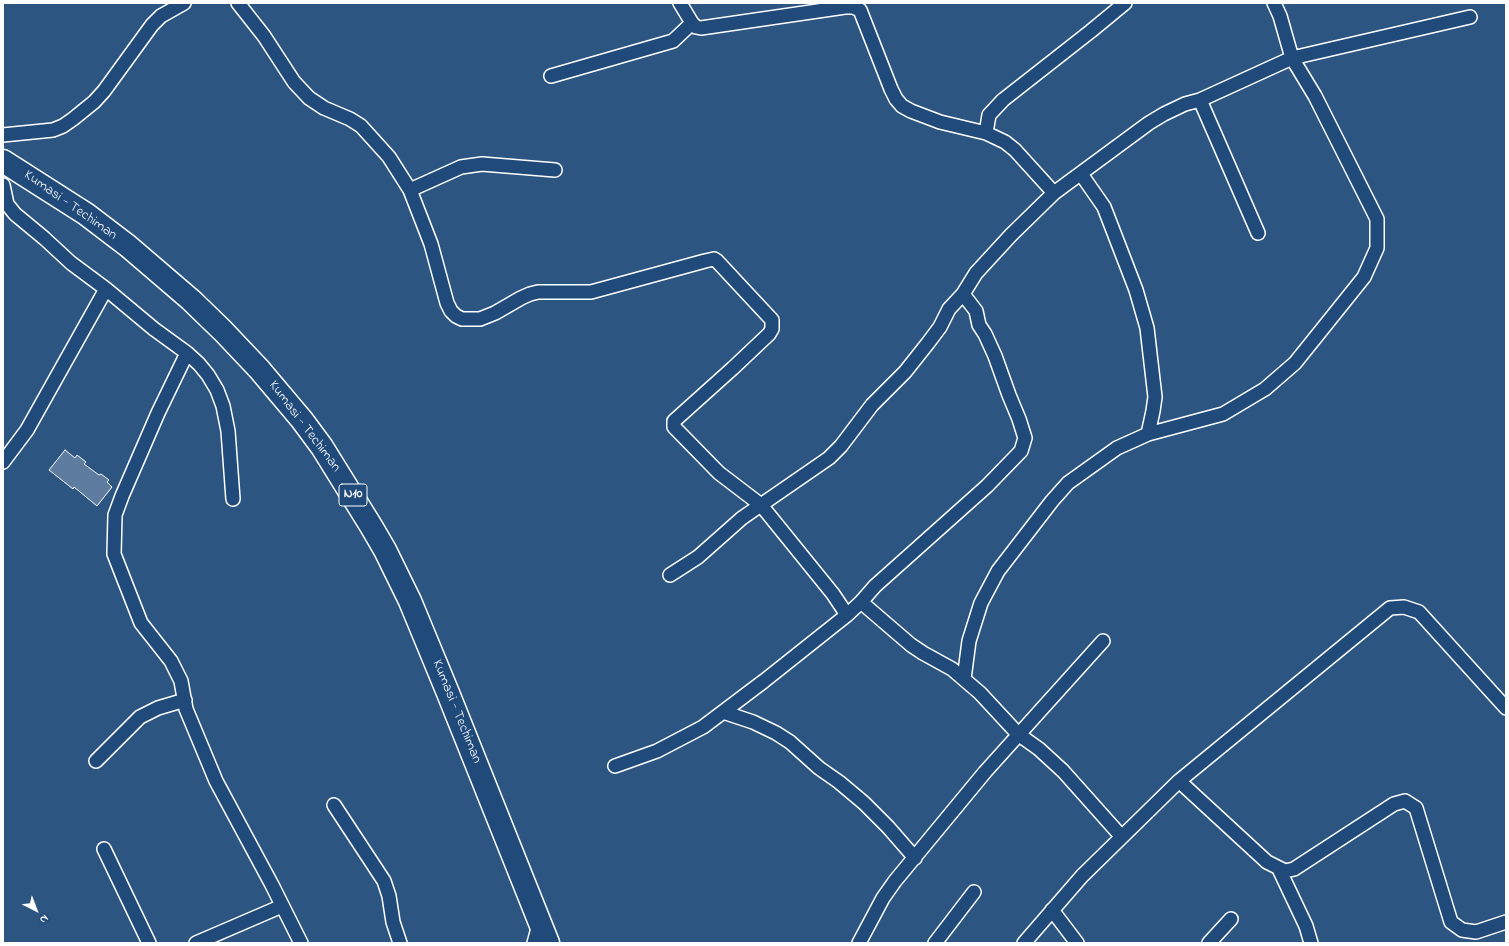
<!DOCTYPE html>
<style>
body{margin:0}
#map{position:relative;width:1509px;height:946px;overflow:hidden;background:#2c5582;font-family:"Indie Flower",sans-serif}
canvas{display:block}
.frame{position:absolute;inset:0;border:4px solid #fff;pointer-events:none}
.north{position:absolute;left:16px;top:890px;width:40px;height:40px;-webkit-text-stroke:3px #1f4a7a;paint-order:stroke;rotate:138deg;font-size:11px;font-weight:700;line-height:16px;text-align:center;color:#fff}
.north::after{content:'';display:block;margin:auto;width:14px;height:18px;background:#fff;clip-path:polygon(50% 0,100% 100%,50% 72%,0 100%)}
</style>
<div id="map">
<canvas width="1509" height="946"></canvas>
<div class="frame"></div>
<div class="north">N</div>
</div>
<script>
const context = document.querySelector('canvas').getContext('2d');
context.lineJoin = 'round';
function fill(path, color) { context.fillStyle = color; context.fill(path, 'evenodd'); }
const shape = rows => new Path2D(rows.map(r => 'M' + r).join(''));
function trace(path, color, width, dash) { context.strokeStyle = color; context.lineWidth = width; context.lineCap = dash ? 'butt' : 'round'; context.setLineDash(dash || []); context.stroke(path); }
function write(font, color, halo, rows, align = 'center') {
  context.font = font + ' "Indie Flower",sans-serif'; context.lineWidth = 3.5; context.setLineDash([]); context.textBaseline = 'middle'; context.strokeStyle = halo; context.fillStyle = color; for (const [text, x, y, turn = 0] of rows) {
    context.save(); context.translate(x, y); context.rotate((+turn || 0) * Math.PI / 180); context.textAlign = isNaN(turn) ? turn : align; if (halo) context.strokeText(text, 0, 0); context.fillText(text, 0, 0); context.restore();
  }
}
const building = shape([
 [65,450,75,458,77,455,86,462,84,464,99,475,101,474,109,480,107,482,112,487,97,506,74,487,73,489,49,470,65,450]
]);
fill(building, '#5e7c9f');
trace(building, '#fff', 1);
const minor = shape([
 [238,3,264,36,294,82,309,98,324,108,350,119,361,126,389,157,410,190,431,244,447,303,451,311,456,316,462,319,480,319,495,313,521,298,530,294,538,292,591,292,705,261,714,259,717,261,772,320,772,329,769,334,733,368,674,421,674,427,719,473,761,505,833,594,847,615],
 [680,3,692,23,696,27,701,28,845,7,853,7,860,10,891,89,896,99,902,106,911,111,940,122,986,133,1005,142,1015,150,1054,193],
 [551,76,673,41,692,23],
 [1200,100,1258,233],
 [986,133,989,115,1003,100,1091,31,1125,3],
 [3,135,53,130,63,126,73,119,94,102,104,91,152,25,161,16,184,3],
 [3,185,7,204,15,214,44,238,71,263,106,289,154,329,187,353,199,364,208,375,217,390,223,406,228,431,233,499],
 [410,190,461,167,482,164,555,170],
 [187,353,158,413,122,496,115,515,114,554,141,623,171,661,181,681,186,709,216,781,272,885,301,943],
 [1148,434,1223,414,1265,389,1295,363,1364,277,1377,248,1377,219,1315,96,1292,58,1280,16,1274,3],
 [3,462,27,430,106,289],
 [670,575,698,557,742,518,829,458,841,446,872,405,905,372,928,343,940,327,949,309,963,294,976,273,1011,235,1054,193,1149,123,1164,114,1185,104,1200,100,1292,58,1470,17],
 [861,602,911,645,923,653,952,669,980,693,1018,734,1039,749,1063,771,1121,836],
 [964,679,969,641,981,603,998,571,1052,501,1068,483,1117,448,1148,434,1153,411,1155,397,1147,328,1136,290,1104,207,1081,174],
 [723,712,753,722,776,733,790,742,819,768,839,782,864,803,888,827,915,858],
 [96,761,140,717,158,708,185,700],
 [615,766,657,751,703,727,764,681,847,615,861,602,875,586,987,486,1021,451,1025,438,1019,419,1009,395,995,356,985,334,979,325,976,311,963,294],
 [1179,781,1267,862,1285,871,1294,869,1394,804,1405,801,1416,808,1451,922,1462,930,1476,932,1506,922],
 [334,805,384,881,389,896,393,922,400,943],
 [104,849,149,943],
 [1279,869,1306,926,1311,943],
 [1052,910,1077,943],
 [196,943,282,906],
 [534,943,537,932,542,924],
 [859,943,883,898,895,881,985,772,1103,641],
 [935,943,974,892],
 [1024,943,1082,876,1179,781,1390,608,1404,607,1419,612,1506,708],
 [1209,943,1231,919]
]);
const trunk = shape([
 [3,161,86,214,128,246,191,300,223,331,259,369,302,420,322,447,371,526,385,550,410,601,448,693,548,943]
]);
trace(minor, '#fff', 16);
trace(trunk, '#fff', 25);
trace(minor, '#1f4a7a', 13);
trace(trunk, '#1f4a7a', 22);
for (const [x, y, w] of [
 [353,495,28]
]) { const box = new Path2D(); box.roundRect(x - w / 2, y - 11, w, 22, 3); context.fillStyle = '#1f4a7a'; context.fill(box); trace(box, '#fff', 1); }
write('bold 13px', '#fff', null, [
 ["N10",353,495]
]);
write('14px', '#fff', '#1f4a7a', [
 ["Kumasi - Techiman",70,206,35],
 ["Kumasi - Techiman",304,427,53],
 ["Kumasi - Techiman",456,712,68]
]);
</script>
